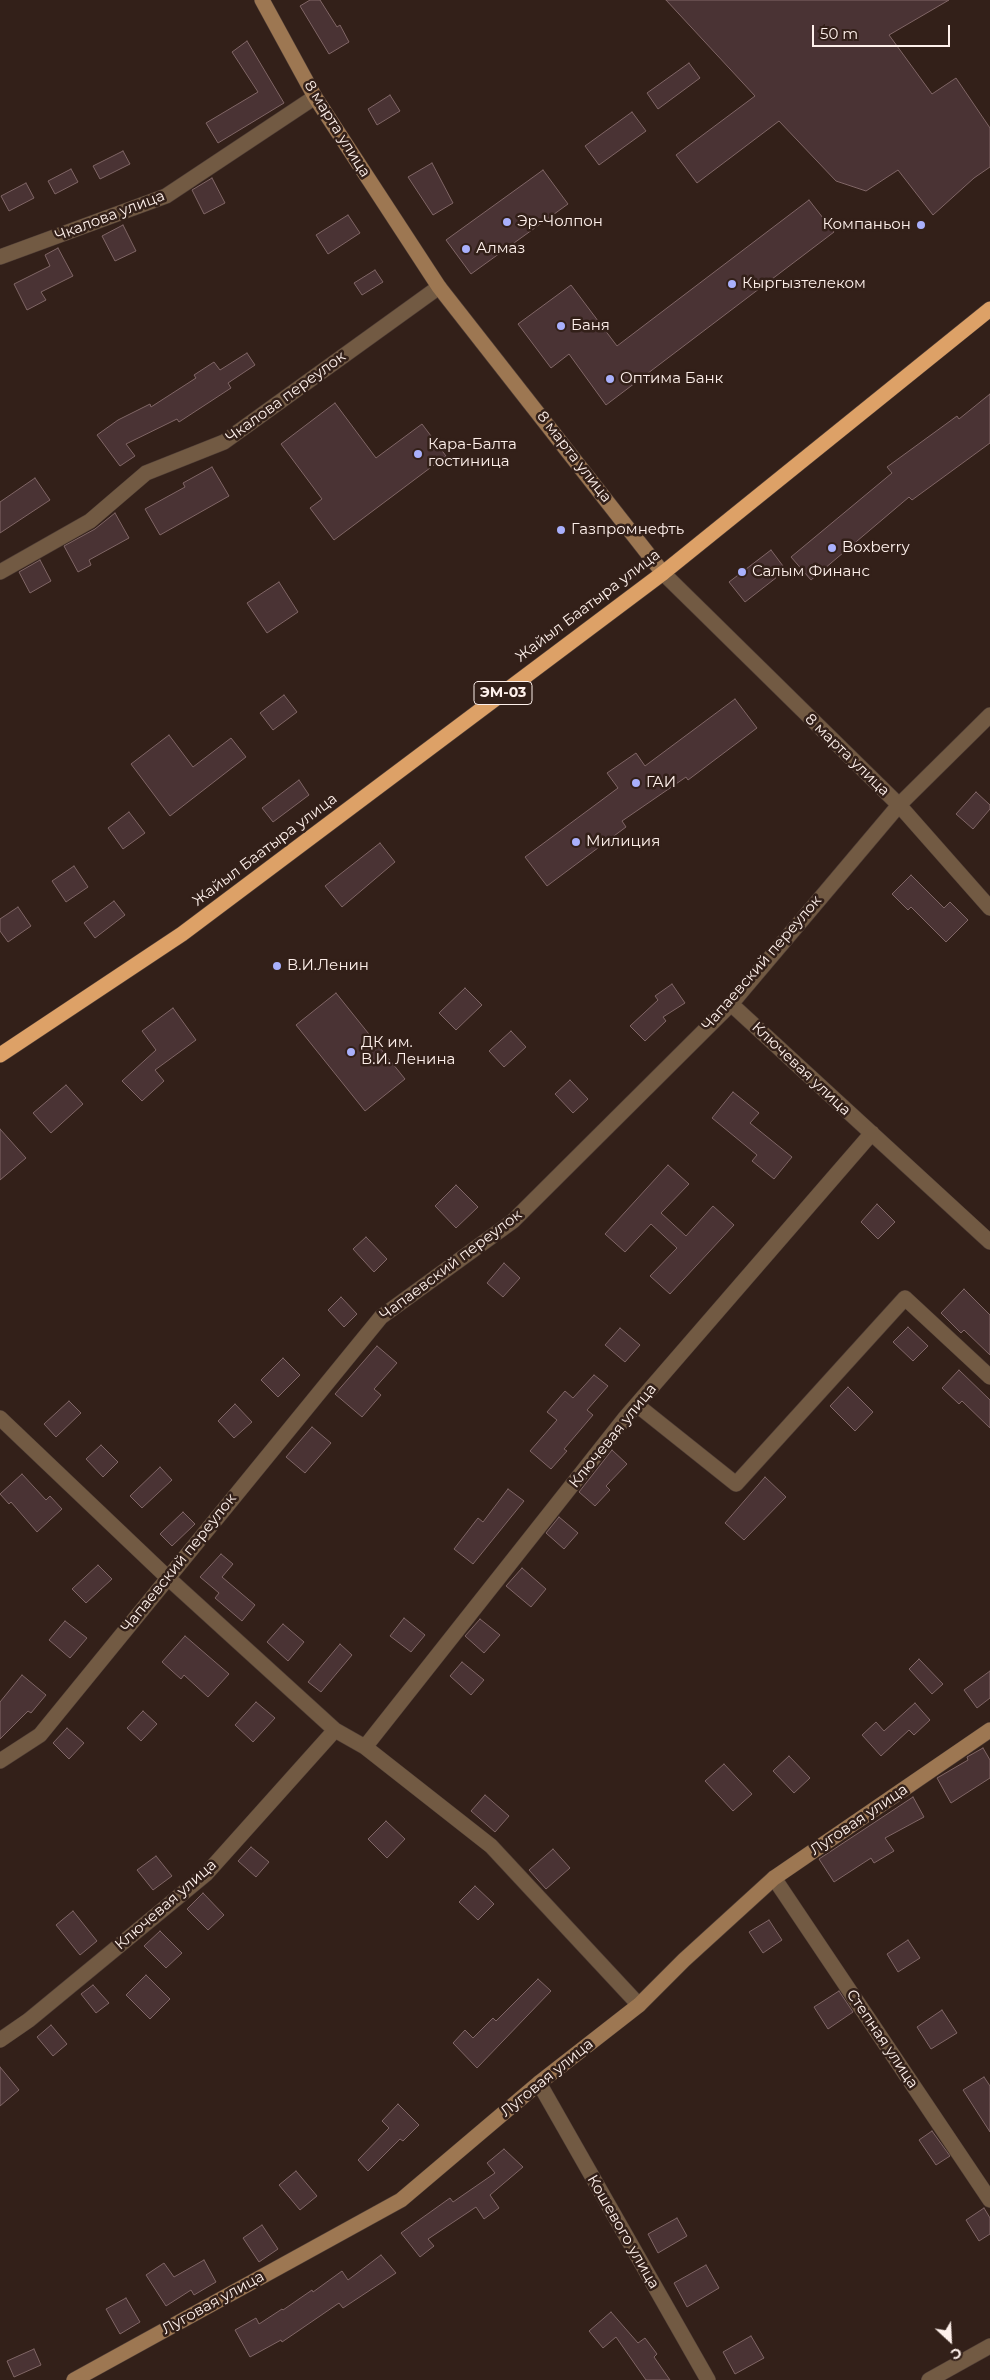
<!DOCTYPE html>
<meta charset="utf-8">
<style>
body{margin:0}
#map{position:relative;width:990px;height:2380px;overflow:hidden;background:#332019;font-family:Montserrat,sans-serif}
canvas{display:block}
.north{position:absolute;left:925px;top:2315px;width:50px;height:50px;-webkit-text-stroke:4px #332019;paint-order:stroke;rotate:155deg;font-size:14px;font-weight:700;line-height:20px;text-align:center;color:#fef0eb}
.north::after{content:'';display:block;margin:auto;width:18px;height:22px;background:#fef0eb;clip-path:polygon(50% 0,100% 100%,50% 72%,0 100%)}
.scale{position:absolute;left:812px;top:25px;width:138px;height:22px;box-sizing:border-box;border:2px solid #fef0eb;border-top:0;padding-left:6px;font-size:15px;line-height:18px;white-space:nowrap;color:#fef0eb;-webkit-text-stroke:4px #332019;paint-order:stroke}
</style>
<div id="map">
<canvas width="990" height="2380"></canvas>
<div class="north">С</div>
<div class="scale">50 m</div>
</div>
<script>
const context = document.querySelector('canvas').getContext('2d');
context.lineJoin = 'round';
function fill(path, color) { context.fillStyle = color; context.fill(path, 'evenodd'); }
const shape = rows => new Path2D(rows.map(r => 'M' + r).join(''));
function trace(path, color, width, dash) { context.strokeStyle = color; context.lineWidth = width; context.lineCap = dash ? 'butt' : 'round'; context.setLineDash(dash || []); context.stroke(path); }
function write(font, color, halo, rows, align = 'center') {
  context.font = font + ' Montserrat,sans-serif'; context.lineWidth = 5; context.setLineDash([]); context.textBaseline = 'middle'; context.strokeStyle = halo; context.fillStyle = color; for (const [text, x, y, turn = 0] of rows) {
    context.save(); context.translate(x, y); context.rotate((+turn || 0) * Math.PI / 180); context.textAlign = isNaN(turn) ? turn : align; if (halo) context.strokeText(text, 0, 0); context.fillText(text, 0, 0); context.restore();
  }
}
const building = shape([
 [310,0,320,0,337,27,340,25,349,42,329,54,300,6,310,0],
 [666,0,949,0,889,35,932,94,956,78,990,128,990,167,974,178,933,215,898,170,866,191,836,181,779,121,697,183,676,155,755,96,666,0],
 [247,41,284,103,218,143,206,123,258,92,232,52,247,41],
 [689,63,700,78,658,109,647,93,689,63],
 [390,95,400,111,377,125,368,109,390,95],
 [632,112,646,131,599,165,585,146,632,112],
 [123,151,130,164,100,179,93,166,123,151],
 [432,163,453,203,433,215,408,177,432,163],
 [71,169,78,182,55,194,48,181,71,169],
 [543,170,568,204,471,274,446,240,543,170],
 [212,178,225,203,204,214,192,190,212,178],
 [26,183,34,198,9,211,1,196,26,183],
 [809,200,834,232,606,405,569,354,551,368,518,324,571,285,617,346,809,200],
 [348,215,360,233,328,254,316,235,348,215],
 [123,225,136,251,115,261,102,236,123,225],
 [58,248,73,276,41,292,46,300,27,310,14,284,50,266,45,255,58,248],
 [375,270,383,282,362,295,354,283,375,270],
 [247,353,255,365,228,383,231,388,179,422,177,419,126,444,135,456,120,466,97,435,118,420,150,404,151,407,196,378,194,375,214,362,220,370,247,353],
 [990,394,990,443,912,500,909,497,811,580,791,557,892,473,887,467,957,416,959,419,990,394],
 [335,403,376,458,422,424,446,456,334,540,310,508,322,499,281,444,335,403],
 [212,467,229,496,160,535,145,509,185,487,183,483,212,467],
 [35,478,50,500,0,533,0,502,35,478],
 [115,513,129,538,89,560,91,565,78,572,64,546,95,529,115,513],
 [771,550,786,570,745,602,729,582,771,550],
 [40,560,51,581,30,593,19,572,40,560],
 [279,582,298,612,267,633,247,603,279,582],
 [284,695,297,712,273,730,260,713,284,695],
 [735,699,757,728,688,780,686,777,622,821,626,827,547,886,525,857,618,788,607,773,636,753,645,766,735,699],
 [169,735,193,767,231,738,246,757,170,816,131,764,169,735],
 [299,780,309,795,273,822,262,808,299,780],
 [976,792,990,805,990,809,973,829,956,814,976,792],
 [129,812,145,833,123,849,108,828,129,812],
 [380,843,395,862,342,907,325,886,380,843],
 [74,866,88,887,66,902,52,881,74,866],
 [911,875,944,908,950,902,968,920,946,942,911,907,908,910,892,894,911,875],
 [114,901,125,915,95,938,84,923,114,901],
 [18,907,31,926,8,942,0,931,0,919,18,907],
 [672,984,685,1003,663,1017,666,1021,645,1041,630,1026,658,1000,655,996,672,984],
 [465,988,482,1005,456,1030,439,1013,465,988],
 [336,993,405,1079,365,1111,296,1025,336,993],
 [173,1008,196,1040,155,1070,164,1081,142,1101,122,1081,156,1050,142,1031,173,1008],
 [511,1031,526,1047,504,1067,489,1051,511,1031],
 [570,1080,588,1099,573,1113,555,1094,570,1080],
 [66,1085,83,1104,51,1133,33,1113,66,1085],
 [733,1092,759,1113,750,1123,792,1157,774,1179,752,1161,757,1155,712,1118,733,1092],
 [0,1129,26,1158,0,1180,0,1129],
 [668,1165,689,1184,661,1213,686,1236,713,1206,734,1225,670,1294,650,1276,677,1248,651,1224,625,1252,605,1234,668,1165],
 [456,1185,478,1207,456,1228,435,1206,456,1185],
 [877,1204,895,1222,878,1239,861,1222,877,1204],
 [366,1237,387,1259,374,1272,353,1249,366,1237],
 [504,1263,520,1278,503,1297,487,1283,504,1263],
 [964,1289,990,1315,990,1355,964,1330,961,1333,941,1313,964,1289],
 [341,1297,357,1314,344,1327,328,1310,341,1297],
 [908,1327,928,1346,913,1361,893,1342,908,1327],
 [620,1328,640,1345,625,1362,605,1345,620,1328],
 [377,1346,397,1363,374,1389,381,1395,362,1417,335,1394,377,1346],
 [283,1358,300,1375,278,1397,261,1380,283,1358],
 [959,1370,990,1400,990,1428,962,1401,959,1404,942,1388,959,1370],
 [594,1375,608,1386,587,1410,593,1415,564,1449,567,1451,551,1469,530,1451,557,1420,547,1412,565,1391,573,1398,594,1375],
 [848,1387,873,1412,855,1431,830,1406,848,1387],
 [69,1401,81,1413,56,1437,44,1424,69,1401],
 [235,1404,252,1422,234,1438,218,1421,235,1404],
 [312,1427,331,1443,305,1473,286,1457,312,1427],
 [101,1445,118,1462,103,1477,86,1459,101,1445],
 [612,1450,627,1464,606,1486,610,1490,595,1506,579,1492,612,1450],
 [160,1467,172,1480,142,1508,130,1496,160,1467],
 [22,1474,46,1500,50,1496,62,1509,37,1532,11,1502,9,1504,0,1494,22,1474],
 [765,1477,786,1497,744,1540,725,1523,765,1477],
 [508,1489,524,1501,473,1564,454,1549,478,1518,483,1522,508,1489],
 [183,1512,195,1524,172,1546,160,1534,183,1512],
 [559,1517,578,1533,564,1549,546,1533,559,1517],
 [221,1554,233,1564,222,1577,255,1605,242,1621,215,1598,219,1593,200,1577,221,1554],
 [98,1565,112,1579,86,1603,72,1589,98,1565],
 [522,1568,546,1589,531,1607,506,1586,522,1568],
 [404,1618,425,1635,411,1652,390,1636,404,1618],
 [480,1619,500,1635,484,1653,465,1636,480,1619],
 [65,1621,87,1638,70,1658,49,1640,65,1621],
 [283,1624,304,1642,288,1661,267,1642,283,1624],
 [185,1636,229,1674,208,1697,184,1675,181,1679,162,1662,185,1636],
 [340,1644,352,1655,321,1692,308,1682,340,1644],
 [919,1659,943,1684,932,1694,909,1669,919,1659],
 [462,1662,484,1680,471,1695,450,1676,462,1662],
 [990,1671,990,1698,977,1708,964,1690,990,1671],
 [22,1675,46,1695,31,1713,28,1711,0,1739,0,1702,22,1675],
 [256,1702,275,1718,253,1742,235,1725,256,1702],
 [915,1703,930,1720,914,1735,909,1730,881,1756,862,1735,876,1722,884,1731,915,1703],
 [143,1711,157,1724,141,1741,127,1728,143,1711],
 [67,1728,84,1743,69,1759,53,1743,67,1728],
 [983,1748,990,1760,990,1778,951,1803,937,1778,968,1760,967,1757,983,1748],
 [789,1756,810,1778,794,1793,773,1771,789,1756],
 [724,1764,752,1794,733,1811,705,1781,724,1764],
 [485,1795,509,1816,495,1832,471,1811,485,1795],
 [913,1797,924,1817,885,1838,894,1851,874,1863,871,1858,834,1882,819,1859,913,1797],
 [386,1821,405,1839,387,1858,368,1839,386,1821],
 [251,1847,269,1862,256,1877,238,1861,251,1847],
 [553,1849,570,1868,546,1889,529,1870,553,1849],
 [156,1856,172,1876,153,1890,137,1870,156,1856],
 [475,1886,494,1904,478,1920,459,1902,475,1886],
 [203,1893,224,1915,208,1930,187,1909,203,1893],
 [73,1911,97,1941,80,1955,56,1925,73,1911],
 [769,1920,782,1940,763,1953,749,1932,769,1920],
 [160,1931,182,1953,166,1968,144,1946,160,1931],
 [908,1940,920,1958,898,1972,887,1954,908,1940],
 [146,1975,170,1999,150,2019,126,1995,146,1975],
 [538,1979,551,1991,477,2068,453,2043,465,2030,473,2038,493,2018,496,2021,538,1979],
 [93,1985,109,2003,96,2013,81,1994,93,1985],
 [839,1991,853,2012,828,2029,814,2007,839,1991],
 [942,2010,957,2033,931,2049,917,2027,942,2010],
 [51,2025,67,2044,53,2056,37,2037,51,2025],
 [0,2067,19,2090,0,2106,0,2067],
 [984,2077,990,2086,990,2132,963,2090,984,2077],
 [398,2104,419,2125,403,2141,400,2139,368,2171,358,2160,389,2128,382,2121,398,2104],
 [932,2131,950,2156,936,2165,919,2140,932,2131],
 [504,2149,523,2167,490,2195,499,2208,484,2219,476,2207,428,2239,434,2246,420,2257,401,2233,450,2198,453,2202,495,2173,487,2163,504,2149],
 [296,2171,317,2196,300,2210,279,2185,296,2171],
 [984,2208,990,2218,990,2234,979,2241,966,2220,984,2208],
 [677,2218,687,2236,658,2253,648,2234,677,2218],
 [262,2225,278,2249,259,2262,243,2238,262,2225],
 [381,2255,396,2273,343,2308,339,2303,282,2342,281,2340,250,2357,235,2330,256,2318,259,2324,282,2309,283,2310,312,2290,313,2292,342,2271,348,2280,381,2255],
 [204,2260,216,2282,194,2295,191,2290,166,2306,146,2275,164,2263,174,2277,204,2260],
 [706,2265,719,2288,687,2307,674,2283,706,2265],
 [126,2298,140,2322,120,2334,106,2309,126,2298],
 [611,2312,638,2343,645,2338,657,2354,654,2357,670,2380,646,2380,616,2337,603,2348,589,2331,611,2312],
 [751,2336,764,2358,735,2374,723,2352,751,2336],
 [34,2349,41,2365,14,2377,7,2361,34,2349]
]);
fill(building, '#4a3334');
trace(building, '#806666', 1);
const street = shape([
 [0,257,166,196,315,97],
 [0,572,90,521,146,473,224,442,439,287],
 [663,573,899,805,990,908],
 [731,1004,990,1242],
 [637,1405,736,1484,905,1298,990,1377],
 [0,1418,167,1577,335,1730,365,1747,491,1846,639,2005],
 [365,1747,625,1418,872,1133],
 [0,1761,40,1735,381,1317,513,1221,731,1004,899,805,990,715],
 [774,1878,990,2200],
 [0,2040,29,2020,206,1874,335,1730],
 [539,2083,708,2380],
 [929,2380,990,2346]
]);
const secondary = shape([
 [262,0,315,97,439,287,663,573],
 [74,2380,401,2200,539,2083,639,2005,684,1960,774,1878,990,1730]
]);
const highway = shape([
 [0,1055,182,934,663,573,990,309]
]);
trace(street, '#4f3d36', 16);
trace(secondary, '#4f3d36', 16);
trace(highway, '#4f3d36', 16);
trace(street, '#725a43', 15);
trace(secondary, '#9d7752', 15);
trace(highway, '#dda167', 15);
for (const [x, y, r, color] of [
 [507,222,5,"#a9b0fc"],
 [921,225,5,"#a9b0fc"],
 [466,249,5,"#a9b0fc"],
 [732,284,5,"#a9b0fc"],
 [561,326,5,"#a9b0fc"],
 [610,379,5,"#a9b0fc"],
 [418,454,5,"#a9b0fc"],
 [561,530,5,"#a9b0fc"],
 [832,548,5,"#a9b0fc"],
 [742,572,5,"#a9b0fc"],
 [636,783,5,"#a9b0fc"],
 [576,842,5,"#a9b0fc"],
 [277,966,5,"#a9b0fc"],
 [351,1052,5,"#a9b0fc"]
]) { const dot = new Path2D(); dot.arc(x, y, r, 0, 2 * Math.PI); context.fillStyle = color; context.fill(dot); trace(dot, '#332019', 2); }
for (const [x, y, w] of [
 [503,693,58]
]) { const box = new Path2D(); box.roundRect(x - w / 2, y - 11.5, w, 23, 4); context.fillStyle = '#332019'; context.fill(box); trace(box, '#fef0eb', 1); }
write('bold 14px', '#fef0eb', null, [
 ["ЭМ-03",503,693]
]);
write('15px', '#fef0eb', '#332019', [
 ["8 марта улица",337,129,58],
 ["Чкалова улица",110,216,-21],
 ["Чкалова переулок",286,397,-36],
 ["8 марта улица",574,457,52],
 ["Жайыл Баатыра улица",588,606,-37],
 ["8 марта улица",847,755,44],
 ["Жайыл Баатыра улица",265,850,-37],
 ["Чапаевский переулок",762,963,-49],
 ["Ключевая улица",801,1069,43],
 ["Чапаевский переулок",451,1265,-37],
 ["Ключевая улица",613,1436,-51],
 ["Чапаевский переулок",179,1563,-51],
 ["Луговая улица",859,1820,-34],
 ["Ключевая улица",166,1905,-41],
 ["Степная улица",882,2039,56],
 ["Луговая улица",547,2078,-39],
 ["Кошевого улица",623,2232,60],
 ["Луговая улица",213,2303,-29]
]);
write('15px', '#fef0eb', '#332019', [
 ["Эр-Чолпон",517,222],
 ["Компаньон",911,225,"right"],
 ["Алмаз",476,249],
 ["Кыргызтелеком",742,284],
 ["Баня",571,326],
 ["Оптима Банк",620,379],
 ["Кара-Балта",428,445],
 ["гостиница",428,462],
 ["Газпромнефть",571,530],
 ["Boxberry",842,548],
 ["Салым Финанс",752,572],
 ["ГАИ",646,783],
 ["Милиция",586,842],
 ["В.И.Ленин",287,966],
 ["ДК им.",361,1043],
 ["В.И. Ленина",361,1060]
], 'left');
</script>
